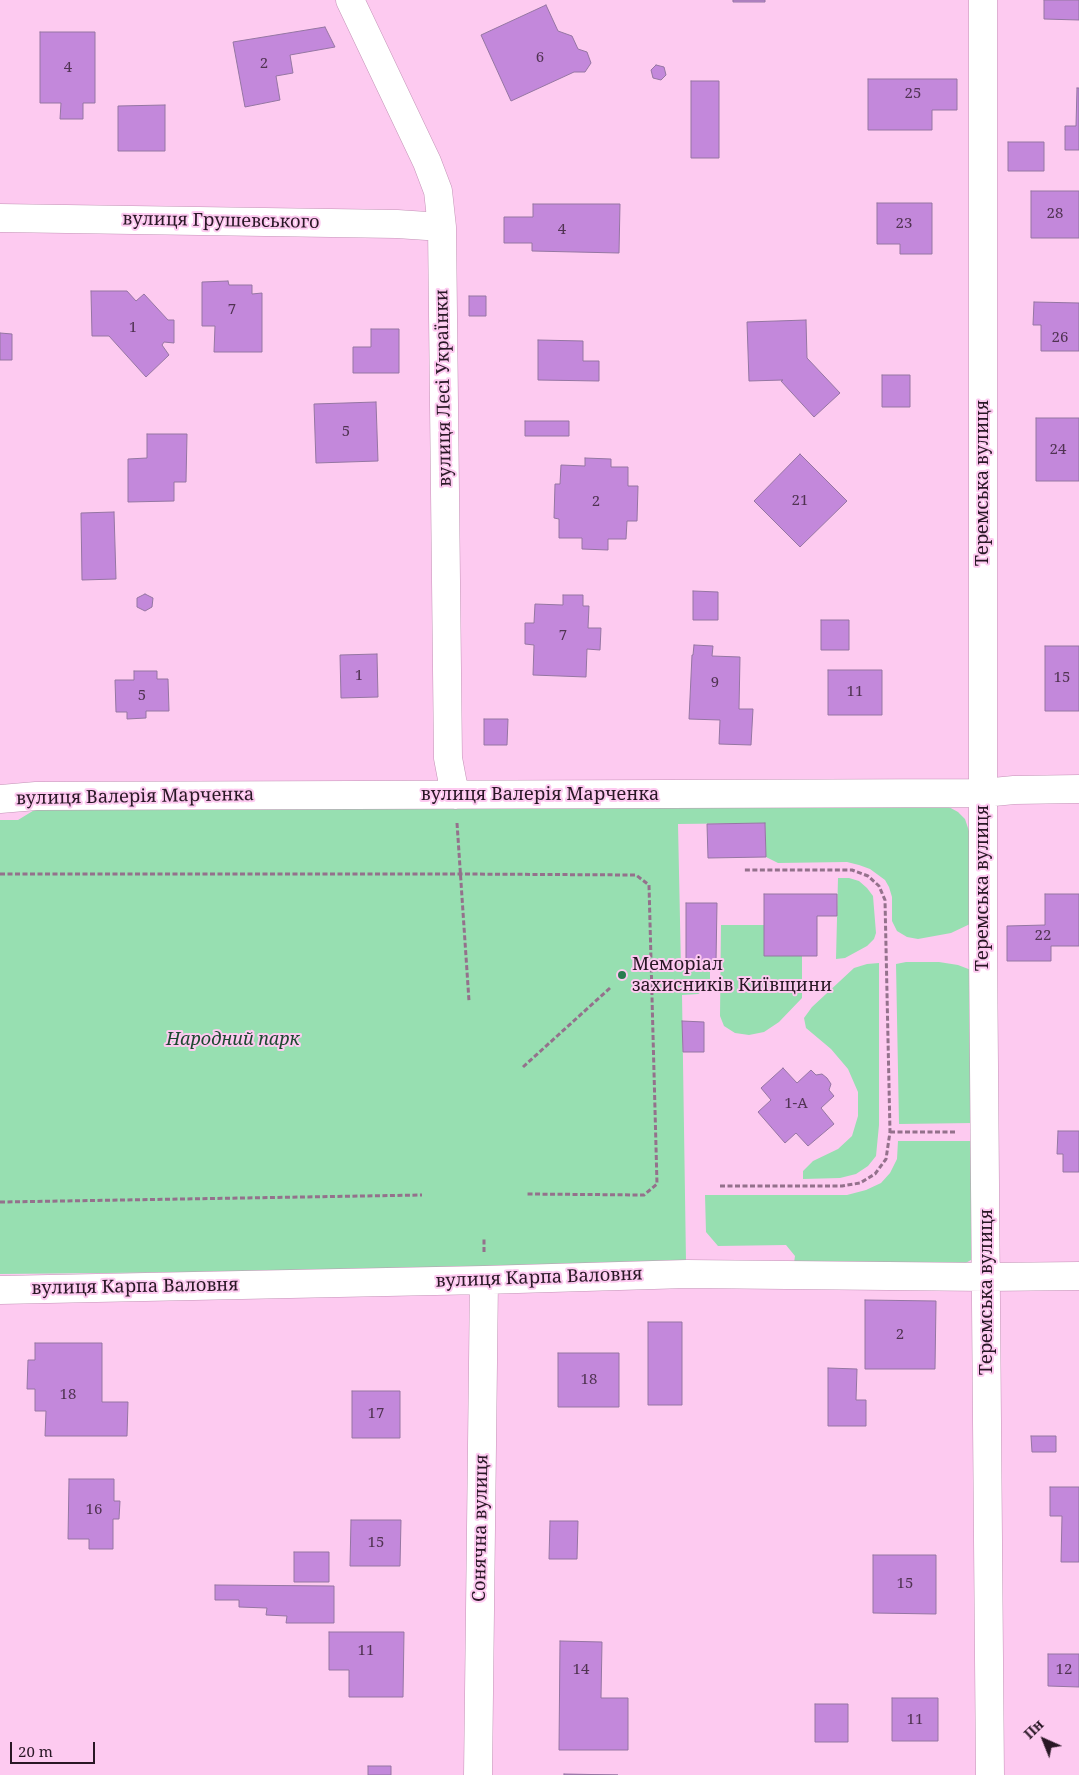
<!DOCTYPE html>
<meta charset="utf-8">
<style>
body{margin:0}
#map{position:relative;width:1079px;height:1775px;overflow:hidden;background:#fdcaf0;font-family:"Noto Serif",serif}
canvas{display:block}
.north{position:absolute;left:1019px;top:1715px;width:50px;height:50px;-webkit-text-stroke:4px #fdcaf0;paint-order:stroke;rotate:316deg;font-size:14px;font-weight:700;line-height:20px;text-align:center;color:#291725}
.north::after{content:'';display:block;margin:auto;width:18px;height:22px;background:#291725;clip-path:polygon(50% 0,100% 100%,50% 72%,0 100%)}
.scale{position:absolute;left:10px;top:1742px;width:85px;height:22px;box-sizing:border-box;border:2px solid #291725;border-top:0;padding-left:6px;font-size:15px;line-height:18px;white-space:nowrap;color:#291725;-webkit-text-stroke:4px #fdcaf0;paint-order:stroke}
</style>
<div id="map">
<canvas width="1079" height="1775"></canvas>
<div class="north">Пн</div>
<div class="scale">20 m</div>
</div>
<script>
const context = document.querySelector('canvas').getContext('2d');
context.lineJoin = 'round';
function fill(path, color) { context.fillStyle = color; context.fill(path, 'evenodd'); }
const shape = rows => new Path2D(rows.map(r => 'M' + r).join(''));
function trace(path, color, width, dash) { context.strokeStyle = color; context.lineWidth = width; context.lineCap = dash ? 'butt' : 'round'; context.setLineDash(dash || []); context.stroke(path); }
function write(font, color, halo, rows, align = 'center') {
  context.font = font + ' "Noto Serif",serif'; context.lineWidth = 4; context.setLineDash([]); context.textBaseline = 'middle'; context.strokeStyle = halo; context.fillStyle = color; for (const [text, x, y, turn = 0] of rows) {
    context.save(); context.translate(x, y); context.rotate((+turn || 0) * Math.PI / 180); context.textAlign = isNaN(turn) ? turn : align; if (halo) context.strokeText(text, 0, 0); context.fillText(text, 0, 0); context.restore();
  }
}
fill(shape([
 [947,806,958,812,965,819,969,831,970,924,951,933,918,939,907,937,897,931,892,921,892,897,889,887,885,880,870,869,859,865,847,862,778,863,766,857,765,823,678,824,681,969,710,969,710,983,707,989,698,994,682,995,686,1262,418,1270,0,1274,0,820,18,820,36,809],
 [838,878,849,878,859,881,867,888,873,896,876,933,874,939,867,946,845,958,836,959],
 [721,925,764,925,764,956,802,956,802,998,779,1022,764,1032,749,1035,735,1033,724,1026,720,1016],
 [906,962,939,962,958,965,971,970,973,1123,899,1124,896,964],
 [879,963,879,1125,876,1156,868,1166,856,1174,840,1178,803,1179,803,1171,813,1161,838,1149,852,1136,858,1116,858,1092,848,1069,831,1049,806,1028,804,1018,812,1007,854,968,867,964],
 [898,1141,973,1141,975,1250,971,1260,962,1265,794,1263,795,1256,786,1245,718,1246,706,1232,705,1195,847,1195,866,1190,881,1183,890,1173,897,1159]
]), '#97dfb1');
const building = shape([
 [733,0,765,0,765,2,733,2,733,0],
 [1044,0,1079,0,1079,20,1044,19,1044,0],
 [546,5,558,31,572,36,578,49,587,52,591,63,585,72,574,72,511,101,481,35,546,5],
 [325,27,335,47,290,55,293,73,276,76,280,100,245,107,233,42,325,27],
 [40,32,95,32,95,103,83,103,83,119,60,119,61,103,40,103,40,32],
 [656,65,664,67,666,75,661,80,653,78,651,70,656,65],
 [868,79,957,79,957,110,932,110,932,130,868,130,868,79],
 [691,81,719,81,719,158,691,158,691,81],
 [1077,88,1079,88,1079,150,1065,150,1065,126,1076,126,1077,88],
 [165,105,165,151,118,151,118,106,165,105],
 [1008,142,1044,142,1044,171,1008,171,1008,142],
 [1031,191,1079,191,1079,238,1031,238,1031,191],
 [877,203,932,203,932,254,900,254,900,244,877,244,877,203],
 [533,204,620,204,619,253,532,251,532,243,504,243,504,217,533,217,533,204],
 [228,281,229,285,252,285,252,294,262,293,262,352,214,352,215,326,202,326,202,282,228,281],
 [91,291,127,291,136,301,144,294,168,320,174,320,174,343,164,342,162,345,169,355,146,377,109,336,92,336,91,291],
 [469,296,486,296,486,316,469,316,469,296],
 [1034,302,1079,303,1079,351,1041,351,1041,325,1033,325,1034,302],
 [806,320,807,358,840,393,814,417,781,381,783,380,749,381,747,322,806,320],
 [371,329,399,329,399,373,353,373,353,347,371,347,371,329],
 [0,333,12,334,12,360,0,360,0,333],
 [538,340,583,341,583,361,599,361,599,381,538,380,538,340],
 [882,375,910,375,910,407,882,407,882,375],
 [376,402,378,461,316,463,314,404,376,402],
 [1036,418,1079,418,1079,481,1036,481,1036,418],
 [525,421,569,421,569,436,525,436,525,421],
 [147,434,187,434,186,482,174,482,174,501,128,502,128,459,147,458,147,434],
 [800,454,847,501,800,547,754,501,800,454],
 [585,458,611,459,611,467,628,467,628,486,638,486,637,521,627,521,626,539,608,539,608,550,582,549,582,538,559,538,559,519,554,518,555,484,560,484,561,465,585,466,585,458],
 [114,512,116,579,82,580,81,513,114,512],
 [693,591,718,592,718,620,693,620,693,591],
 [145,594,153,598,152,607,145,611,137,607,137,598,145,594],
 [563,595,583,595,583,606,589,606,588,628,601,628,600,650,587,649,586,677,533,675,534,645,525,644,525,623,534,623,535,604,563,605,563,595],
 [821,620,849,620,849,650,821,650,821,620],
 [694,645,713,646,712,656,740,657,739,709,753,709,751,745,719,744,720,720,689,719,692,655,693,655,694,645],
 [1045,646,1079,646,1079,711,1045,711,1045,646],
 [377,654,378,697,341,698,340,655,377,654],
 [828,670,882,670,882,715,828,715,828,670],
 [134,671,157,671,157,679,168,679,169,711,146,711,146,718,127,719,127,712,116,712,115,680,134,680,134,671],
 [484,719,508,719,507,745,484,745,484,719],
 [765,823,766,857,708,858,707,824,765,823],
 [764,894,837,894,837,916,817,916,817,956,764,956,764,894],
 [1045,894,1079,894,1079,946,1051,946,1051,961,1007,961,1007,926,1045,925,1045,894],
 [686,903,717,903,716,962,686,962,686,903],
 [682,1021,704,1022,704,1052,683,1052,682,1021],
 [783,1068,797,1083,811,1070,816,1075,822,1074,827,1078,831,1084,829,1090,834,1096,821,1108,834,1124,808,1146,796,1133,785,1143,758,1112,771,1100,761,1088,783,1068],
 [1058,1131,1079,1131,1079,1172,1063,1172,1063,1154,1057,1154,1058,1131],
 [865,1300,936,1301,935,1369,865,1369,865,1300],
 [648,1322,682,1322,682,1405,648,1405,648,1322],
 [35,1343,102,1343,102,1402,128,1402,127,1436,45,1436,46,1411,35,1411,35,1389,27,1389,28,1360,35,1360,35,1343],
 [558,1353,619,1353,619,1407,558,1407,558,1353],
 [828,1368,857,1369,856,1400,866,1400,866,1426,828,1426,828,1368],
 [352,1391,400,1391,400,1438,352,1438,352,1391],
 [1031,1436,1056,1436,1056,1452,1032,1452,1031,1436],
 [69,1479,114,1479,114,1501,120,1501,119,1519,113,1519,113,1549,89,1549,89,1539,68,1539,69,1479],
 [1050,1487,1079,1487,1079,1562,1061,1562,1062,1516,1050,1516,1050,1487],
 [351,1520,401,1520,400,1566,350,1566,351,1520],
 [550,1521,578,1521,577,1559,549,1559,550,1521],
 [294,1552,329,1552,329,1582,294,1582,294,1552],
 [873,1555,936,1555,936,1614,873,1613,873,1555],
 [215,1585,334,1586,334,1623,286,1623,287,1616,266,1615,267,1608,239,1607,239,1600,215,1600,215,1585],
 [329,1632,404,1632,403,1697,349,1697,349,1670,329,1670,329,1632],
 [560,1641,602,1642,601,1698,628,1698,628,1750,559,1750,560,1641],
 [1048,1654,1079,1654,1079,1687,1048,1686,1048,1654],
 [892,1698,938,1698,938,1741,892,1741,892,1698],
 [815,1704,848,1704,848,1742,815,1742,815,1704],
 [368,1766,391,1766,391,1775,368,1775,368,1766],
 [564,1774,618,1775,564,1775,564,1774]
]);
fill(building, '#c388db');
trace(building, '#9576a2', 1);
const minor = shape([
 [350,0,427,162,438,191,442,227,448,758,455,795],
 [983,0,983,948,990,1775],
 [0,218,397,224,442,227],
 [0,799,36,796,983,793,1014,790,1079,789],
 [0,1290,484,1280,687,1274,987,1277,1079,1276],
 [478,1775,484,1280]
]);
trace(minor, '#c393b6', 29);
trace(shape([
 [457,823,469,1001],
 [0,874,459,874,636,875,649,885,657,1184,644,1195,527,1194],
 [523,1067,610,988],
 [890,1132,957,1132],
 [720,1186,842,1186,860,1183,875,1174,886,1159,890,1132,885,900,879,886,868,876,852,870,744,870],
 [0,1202,422,1195],
 [484,1252,484,1238]
]), '#94718c', 3, [5, 2.5]);
trace(minor, '#fff', 28);
for (const [x, y, r, color] of [
 [622,975,5,"#277c4f"]
]) { const dot = new Path2D(); dot.arc(x, y, r, 0, 2 * Math.PI); context.fillStyle = color; context.fill(dot); trace(dot, '#fdcaf0', 2); }
write('15px', '#503352', null, [
 ["6",540,58],
 ["2",264,64],
 ["4",68,68],
 ["25",913,94],
 ["28",1055,214],
 ["23",904,224],
 ["4",562,230],
 ["7",232,310],
 ["1",133,328],
 ["26",1060,338],
 ["5",346,432],
 ["24",1058,450],
 ["21",800,501],
 ["2",596,502],
 ["7",563,636],
 ["1",359,676],
 ["15",1062,678],
 ["9",715,683],
 ["11",855,692],
 ["5",142,696],
 ["22",1043,936],
 ["1-А",796,1104],
 ["2",900,1335],
 ["18",589,1380],
 ["18",68,1395],
 ["17",376,1414],
 ["16",94,1510],
 ["15",376,1543],
 ["15",905,1584],
 ["11",366,1651],
 ["14",581,1670],
 ["12",1064,1670],
 ["11",915,1720]
]);
write('18px', '#291725', '#fdcaf0', [
 ["вулиця Грушевського",221,221,1],
 ["вулиця Лесі Українки",444,388,-91],
 ["Теремська вулиця",983,483,-90],
 ["вулиця Валерія Марченка",540,795],
 ["вулиця Валерія Марченка",135,797,-1],
 ["Теремська вулиця",983,888,-90],
 ["вулиця Карпа Валовня",539,1278,-2],
 ["вулиця Карпа Валовня",135,1287,-1],
 ["Теремська вулиця",987,1292,-90],
 ["Сонячна вулиця",481,1528,-89]
]);
write('18px', '#291725', '#fdcaf0', [
 ["Меморіал",632,965],
 ["захисників Київщини",632,986]
], 'left');
write('italic 18px', '#1c482f', '#fdcaf0', [
 ["Народний парк",233,1040]
]);
</script>
